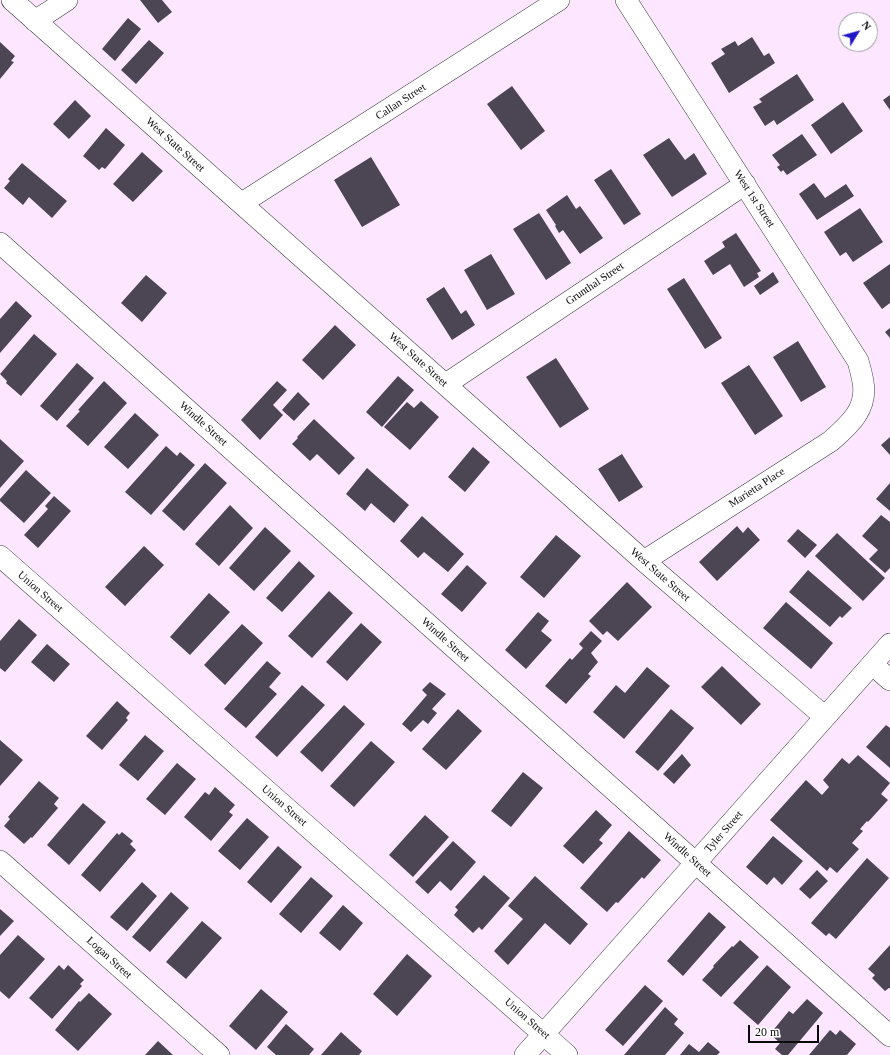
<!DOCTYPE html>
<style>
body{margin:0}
#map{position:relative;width:890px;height:1055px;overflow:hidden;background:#fde6ff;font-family:Georgia,serif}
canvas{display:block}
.north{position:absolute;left:838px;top:12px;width:40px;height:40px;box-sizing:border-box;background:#fff;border:1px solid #9d9d9d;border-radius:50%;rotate:53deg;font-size:11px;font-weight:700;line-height:16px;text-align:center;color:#090909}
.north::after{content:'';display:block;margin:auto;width:14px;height:18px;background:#2116c5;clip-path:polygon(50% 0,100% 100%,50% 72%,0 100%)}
.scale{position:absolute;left:748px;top:1025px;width:71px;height:18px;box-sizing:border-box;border:2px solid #090909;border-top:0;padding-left:5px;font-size:12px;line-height:14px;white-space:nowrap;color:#090909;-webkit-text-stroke:3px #fff;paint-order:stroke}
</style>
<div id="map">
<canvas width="890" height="1055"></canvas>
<div class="north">N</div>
<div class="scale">20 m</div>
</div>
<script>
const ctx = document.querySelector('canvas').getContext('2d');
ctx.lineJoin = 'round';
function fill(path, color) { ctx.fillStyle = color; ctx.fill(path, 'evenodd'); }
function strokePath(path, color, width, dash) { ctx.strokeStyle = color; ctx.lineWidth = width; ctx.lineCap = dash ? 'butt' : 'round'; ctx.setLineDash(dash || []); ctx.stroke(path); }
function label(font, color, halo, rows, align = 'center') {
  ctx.font = font + ' Georgia,serif'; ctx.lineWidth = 4; ctx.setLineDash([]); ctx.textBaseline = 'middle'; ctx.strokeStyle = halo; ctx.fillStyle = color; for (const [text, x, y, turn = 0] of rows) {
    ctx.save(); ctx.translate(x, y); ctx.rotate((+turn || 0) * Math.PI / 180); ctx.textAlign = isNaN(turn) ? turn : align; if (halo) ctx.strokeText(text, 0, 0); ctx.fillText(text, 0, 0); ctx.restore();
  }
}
fill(new Path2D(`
 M140 0H162L172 12 158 23Z
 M128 18 141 29 115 61 102 49Z
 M752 37 764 56 769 53 775 63 729 93 711 63 725 54 721 49 735 41 738 46Z
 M149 40 164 53 136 84 121 70Z
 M0 42 15 56 11 61 14 62 0 79Z
 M797 74 814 100 777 125 774 120 765 126 753 107 762 102 759 99Z
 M512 86 545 131 521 150 487 104Z
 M890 95V110L883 100Z
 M75 100 91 116 69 139 53 124Z
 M843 102 863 131 831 154 811 125Z
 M106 128 125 145 105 169 102 167 99 170 83 156Z
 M802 134 817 155 787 175 783 170 781 172 777 167 780 165 772 155Z
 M669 138 685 160 694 153 707 174 672 197 643 155Z
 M142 152 163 171 133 202 113 184Z
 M371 157 400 205 362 227 334 180Z
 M22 163 67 201 52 218 29 197 23 205 4 188 10 181 8 179Z
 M611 169 641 214 624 225 594 180Z
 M814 183 825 198 846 184 854 196 817 220 799 194Z
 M567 195 576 209 580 206 603 238 580 254 563 230 559 233 555 226 556 225 546 210Z
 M860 208 883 242 853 262 846 252 840 256 824 232Z
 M539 213 571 263 546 280 513 229Z
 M736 233 761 271 757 273 759 277 744 287 730 264 713 275 704 261 725 247 722 242Z
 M491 254 515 294 487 310 464 270Z
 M890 264V303L882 309 863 283Z
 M773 272 779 282 760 295 754 286Z
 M146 275 167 293 142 322 121 303Z
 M684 278 722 338 705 349 667 289Z
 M444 287 461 314 466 310 475 325 452 340 426 299Z
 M16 301 32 316 0 353V319Z
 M335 325 356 345 323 380 302 360Z
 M890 328V338L885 332Z
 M34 334 57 354 21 396 6 383 7 381 0 374Z
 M798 341 826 387 801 402 773 357Z
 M556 358 589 409 560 428 526 377Z
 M77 363 94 378 57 421 40 406Z
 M749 365 783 416 755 435 721 383Z
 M398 376 414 390 382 427 366 412Z
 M104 381 127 403 88 446 66 426 80 411 78 410Z
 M277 381 287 390 273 405 283 415 260 440 241 420Z
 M298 392 310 404 294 421 282 410Z
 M421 401 439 417 410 450 384 427 407 402 414 408Z
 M135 413 159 435 128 469 104 447Z
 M314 419 355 458 339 475 317 454 310 461 292 444 298 438 297 437Z
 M890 437V455L881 445Z
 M0 439 24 461 0 488Z
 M166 446 177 456 180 452 195 465 151 515 125 492Z
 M473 447 490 462 465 492 448 477Z
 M622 454 643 487 619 502 598 469Z
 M205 463 227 483 184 531 162 511Z
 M367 468 409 505 394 523 371 503 365 511 346 494Z
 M26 470 51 493 24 523 0 501V499Z
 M890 483V511L876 499Z
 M54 496 71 511 38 548 24 535 48 509 45 506Z
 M230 505 253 528 219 566 195 544Z
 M881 515 890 522V568L885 573 869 559 878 550 862 536Z
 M422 516 464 554 448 572 424 552 418 558 400 541Z
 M737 526 743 533 748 527 760 540 717 581 699 562Z
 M265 527 291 551 254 591 229 568Z
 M798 529 817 545 805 558 787 541Z
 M837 533 885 578 863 601 815 556Z
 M556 535 581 556 544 598 520 577Z
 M144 546 164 565 125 606 105 587Z
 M299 561 315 576 282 612 266 598Z
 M467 565 487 583 462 612 441 594Z
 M808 570 852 608 842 618 840 616 830 627 789 592Z
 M627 582 652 607 618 641 607 631 603 635 589 621Z
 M329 591 353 613 312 658 288 636Z
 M209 593 230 612 190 655 170 637Z
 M786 602 833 643 811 669 763 628Z
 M538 612 549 621 541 631 552 640 526 669 505 650Z
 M19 619 37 635 5 672 0 668V641Z
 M361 623 382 642 347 681 326 662Z
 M242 624 263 643 225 685 204 665Z
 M591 631 602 641 591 653 598 662 588 674 591 676 566 704 545 686 570 658 572 660 583 648 579 644Z
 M47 644 70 664 54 682 31 662Z
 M267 661 281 673 269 687 277 694 246 728 224 709Z
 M722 666 761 704 741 725 701 687Z
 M647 667 670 686 624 739 593 712 616 685 625 693Z
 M430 682 446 694 432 709 437 713 428 724 423 720 411 732 402 724 427 695 422 690Z
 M302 685 325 705 277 757 255 737Z
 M117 701 130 713 126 718 128 720 102 750 86 736Z
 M344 705 365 724 322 772 300 752Z
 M458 709 482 731 446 770 422 749Z
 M671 709 694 728 658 771 635 752Z
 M886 725 890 728V768L866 747Z
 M145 735 164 751 138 781 119 765Z
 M0 740 23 760 0 786Z
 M371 741 395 762 354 807 330 786Z
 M682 754 691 765 674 784 663 774Z
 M858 755 890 783 881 794 888 800 868 822 867 821 860 829 863 831 852 843 859 849 837 873 830 867 827 871 770 820 806 780 822 795 829 787 823 780 842 758 849 764Z
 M177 763 196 779 165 815 146 799Z
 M523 772 543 788 511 827 491 811Z
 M39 781 59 798 54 804 58 808 32 838 31 837 24 844 4 826 10 819 8 817Z
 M215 787 235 805 229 812 233 815 211 841 184 817 205 792 209 795Z
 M83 803 106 822 69 865 47 845Z
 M596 810 612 825 599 840 603 843 583 864 563 846Z
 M425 815 449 837 413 877 389 855Z
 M247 818 269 837 240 870 218 851Z
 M629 831 661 860 644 879 642 877 618 903 616 902 607 912 580 888Z
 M122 832 133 841 130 844 136 850 100 892 81 875 117 833 119 835Z
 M773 836 803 861 782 885 774 877 767 885 746 867Z
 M453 841 476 862 451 891 440 881 428 894 415 882Z
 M278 846 302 867 271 903 247 882Z
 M867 858 889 878 836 939 829 933 826 936 811 923Z
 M817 870 828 881 810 899 799 889Z
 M484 875 510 898 482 930 479 927 473 933 454 915 458 910 455 907Z
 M535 876 588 924 570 945 545 923 508 965 494 951 523 919 508 906Z
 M311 877 333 896 301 933 279 914Z
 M142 882 157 896 127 931 110 917Z
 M171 892 189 908 150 952 132 937Z
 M343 905 363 923 340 951 319 933Z
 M0 909 14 921 0 936Z
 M709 912 726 927 683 976 667 961Z
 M202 921 222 938 186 979 166 962Z
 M18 935 45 959 9 999 0 991V955Z
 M740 940 759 957 721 997 702 980 714 967 713 966 732 946 733 947Z
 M890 945V988H889L885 991 872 978 875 975 868 969Z
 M407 954 432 976 397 1016 373 994Z
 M59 965 64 970 68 965 84 980 80 984 82 986 52 1019 29 998Z
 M767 965 791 987 758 1025 733 1003Z
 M645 985 663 1001 623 1046 605 1030Z
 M261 989 288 1012 256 1050 229 1026Z
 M89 993 112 1014 78 1051 55 1030 79 1001 80 1002Z
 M807 999 823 1013 788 1055H782L775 1049 780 1043 770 1034 789 1011 793 1014Z
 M665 1007 678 1019 674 1024 684 1033 665 1055H624Z
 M286 1024 314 1049 309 1055H276L267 1047Z
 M830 1030 836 1035 840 1030 856 1044 847 1055H809Z
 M341 1032 362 1051 359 1055H321Z
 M158 1041 173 1055H145Z
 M708 1042 720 1052 717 1055H680L689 1044 699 1052Z`), '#4c4553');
const minor = new Path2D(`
 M12 0 644 561 825 717
 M626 0 858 361C860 368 862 375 863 382 868 409 849 425 831 441L644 561
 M35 21 67 0
 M242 203 559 0
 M0 243 890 1036
 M446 384 745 184
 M0 556 567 1055
 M872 664 890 680
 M0 861 219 1055
 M525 1055 890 644`);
strokePath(minor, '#3c3c3c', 22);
strokePath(minor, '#fff', 21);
label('11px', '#090909', '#fff', [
 ["Callan Street",401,102,-33],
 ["West State Street",175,145,42],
 ["West 1st Street",754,199,57],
 ["Grunthal Street",595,284,-34],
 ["West State Street",418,360,42],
 ["Windle Street",203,424,42],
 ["Marietta Place",757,488,-33],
 ["West State Street",660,575,41],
 ["Union Street",40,592,41],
 ["Windle Street",445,640,42],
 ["Union Street",284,806,41],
 ["Tyler Street",724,832,-49],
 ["Windle Street",687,855,42],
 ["Logan Street",109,958,42],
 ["Union Street",527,1019,41]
]);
</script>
